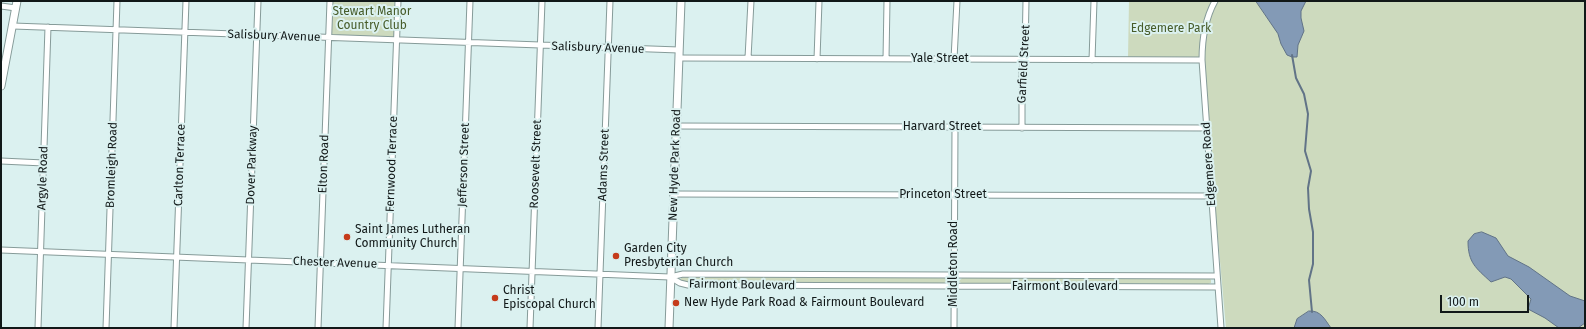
<!DOCTYPE html>
<style>
body{margin:0}
#map{position:relative;width:1586px;height:329px;overflow:hidden;background:#dbf1f0;font-family:"Fira Sans",sans-serif}
canvas{display:block}
.frame{position:absolute;inset:0;border:2px solid #111818;pointer-events:none}
.scale{position:absolute;left:1440px;top:295px;width:89px;height:18px;box-sizing:border-box;border:2px solid #111818;border-top:0;padding-left:5px;font-size:12px;line-height:14px;white-space:nowrap;color:#111818;-webkit-text-stroke:3px #dbf1f0;paint-order:stroke}
</style>
<div id="map">
<canvas width="1586" height="329"></canvas>
<div class="frame"></div>
<div class="scale">100 m</div>
</div>
<script>
const ctx = document.querySelector('canvas').getContext('2d');
ctx.lineJoin = 'round';
function fill(path, color) { ctx.fillStyle = color; ctx.fill(path, 'evenodd'); }
function strokePath(path, color, width, dash) { ctx.strokeStyle = color; ctx.lineWidth = width; ctx.lineCap = dash ? 'butt' : 'round'; ctx.setLineDash(dash || []); ctx.stroke(path); }
function label(font, color, halo, rows, align = 'center') {
  ctx.font = font + ' "Fira Sans",sans-serif'; ctx.lineWidth = 4; ctx.setLineDash([]); ctx.textBaseline = 'middle'; ctx.strokeStyle = halo; ctx.fillStyle = color; for (const [text, x, y, turn = 0] of rows) {
    ctx.save(); ctx.translate(x, y); ctx.rotate((+turn || 0) * Math.PI / 180); ctx.textAlign = isNaN(turn) ? turn : align; if (halo) ctx.strokeText(text, 0, 0); ctx.fillText(text, 0, 0); ctx.restore();
  }
}
fill(new Path2D(`
 M332 1H395L394 38 330 36Z
 M1129 1H1585V328H1226L1202 60 1128 57Z
 M683 276 945 277 947 280 944 283 682 282 680 280Z
 M962 278H1209L1211 280V283L1208 284 961 283 959 281Z`), '#cddabe');
const water = new Path2D(`
 M1256 1H1306L1301 11V18L1304 31 1298 45 1297 57H1292L1287 55 1281 44 1278 34Z
 M1482 232 1496 238 1508 256 1529 267 1570 296 1585 301V323L1578 328H1559L1545 318 1528 309 1531 299 1511 279 1505 277 1491 282C1476 268 1468 263 1468 241L1474 234Z
 M1309 311C1321 310 1325 320 1331 328H1294L1297 319Z`);
fill(water, '#839ab6');
strokePath(water, '#617387', 1);
strokePath(new Path2D(`
 M1292 55 1296 78 1304 94 1308 114 1305 151 1311 171 1308 188 1309 209 1313 232V264L1309 280 1312 312`), '#617387', 2);
const minor = new Path2D(`
 M1215 1C1205 19 1202 39 1202 60L1221 328
 M1 6 16 8
 M13 26 679 50
 M679 58 1202 60
 M748 58 751 1
 M817 59 819 1
 M886 59 887 1
 M954 59 957 1
 M1092 60 1094 1
 M676 126 1207 128
 M1022 128V69L1025 51 1026 1
 M1 161 44 163
 M674 194 1212 196
 M1 250 670 277 683 274 1217 276
 M670 277 680 283 688 285 1218 287
 M38 328 48 27
 M106 328 117 1
 M174 328 186 1
 M246 328 258 1
 M318 328 330 1
 M386 328 398 1
 M458 328 470 1
 M530 328 542 1
 M598 328 610 1
 M954 328 955 127`);
const secondary = new Path2D(`
 M1 86 17 1
 M669 328 681 1`);
strokePath(minor, '#869b99', 7);
strokePath(secondary, '#869b99', 9);
strokePath(minor, '#fff', 5);
strokePath(secondary, '#fff', 7);
for (const [x, y, r, color] of [
 [347,237,4,"#c53b1b"],
 [616,256,4,"#c53b1b"],
 [495,298,4,"#c53b1b"],
 [676,303,4,"#c53b1b"]
]) { const dot = new Path2D(); dot.arc(x, y, r, 0, 2 * Math.PI); ctx.fillStyle = color; ctx.fill(dot); strokePath(dot, '#dbf1f0', 1.5); }
label('12px', '#475c2a', '#dbf1f0', [
 ["Stewart Manor",372,12],
 ["Country Club",372,26],
 ["Edgemere Park",1171,29]
]);
label('12px', '#111818', '#dbf1f0', [
 ["Salisbury Avenue",274,36,2],
 ["Salisbury Avenue",598,48,2],
 ["Yale Street",940,59],
 ["Garfield Street",1024,64,-87],
 ["Harvard Street",942,127],
 ["Elton Road",324,164,-88],
 ["Fernwood Terrace",392,164,-88],
 ["Roosevelt Street",536,164,-88],
 ["Edgemere Road",1209,164,-94],
 ["Bromleigh Road",112,165,-88],
 ["Carlton Terrace",180,165,-88],
 ["Dover Parkway",252,165,-88],
 ["Jefferson Street",464,165,-88],
 ["Adams Street",604,165,-88],
 ["New Hyde Park Road",675,165,-88],
 ["Argyle Road",43,178,-88],
 ["Princeton Street",943,195],
 ["Chester Avenue",335,263,2],
 ["Middleton Road",954,264,-90],
 ["Fairmont Boulevard",742,285,1],
 ["Fairmont Boulevard",1065,287]
]);
label('12px', '#111818', '#dbf1f0', [
 ["Saint James Lutheran",355,230],
 ["Community Church",355,244],
 ["Garden City",624,249],
 ["Presbyterian Church",624,263],
 ["Christ",503,291],
 ["Episcopal Church",503,305],
 ["New Hyde Park Road & Fairmount Boulevard",684,303]
], 'left');
</script>
